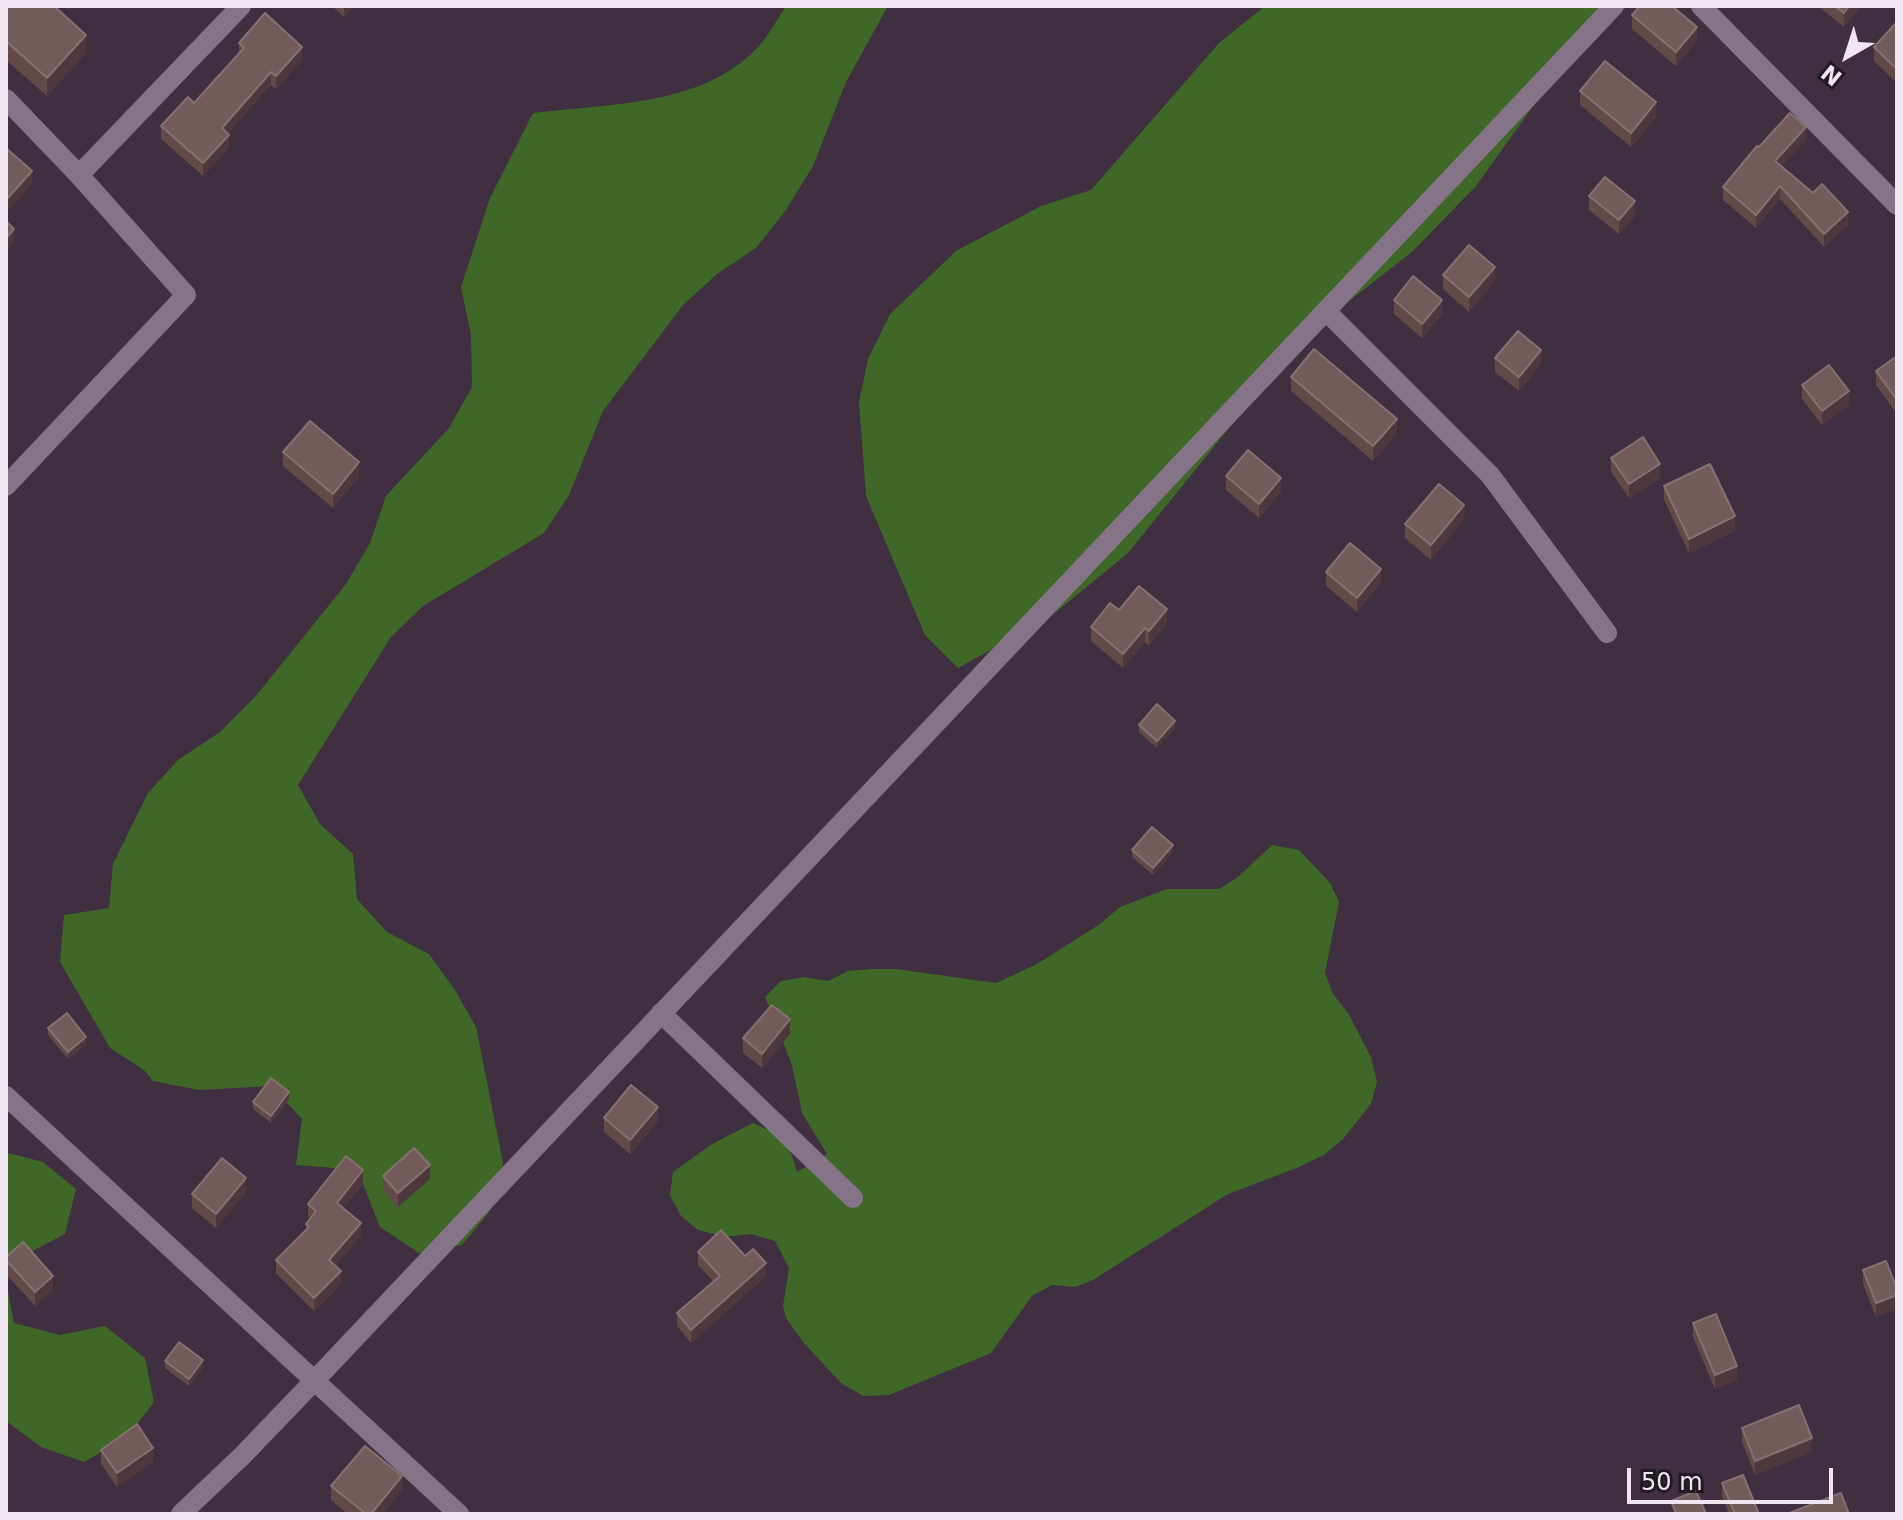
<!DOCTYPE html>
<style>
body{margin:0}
#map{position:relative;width:1903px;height:1520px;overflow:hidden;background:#3f2f41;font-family:"DejaVu Sans",sans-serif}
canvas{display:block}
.frame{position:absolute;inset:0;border:8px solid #f0e6f1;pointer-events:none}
.north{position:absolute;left:1807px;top:16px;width:80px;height:80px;-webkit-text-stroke:6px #211a22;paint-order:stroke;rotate:219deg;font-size:22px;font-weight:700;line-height:32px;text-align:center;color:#f0e6f1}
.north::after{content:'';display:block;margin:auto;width:28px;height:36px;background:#f0e6f1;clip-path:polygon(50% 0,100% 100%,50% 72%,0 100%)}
.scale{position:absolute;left:1627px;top:1468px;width:206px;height:36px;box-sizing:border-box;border:4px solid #f0e6f1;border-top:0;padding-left:10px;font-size:24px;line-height:28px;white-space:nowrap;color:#f0e6f1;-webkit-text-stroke:6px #211a22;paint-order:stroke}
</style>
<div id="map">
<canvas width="1903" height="1520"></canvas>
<div class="frame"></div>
<div class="north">N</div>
<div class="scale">50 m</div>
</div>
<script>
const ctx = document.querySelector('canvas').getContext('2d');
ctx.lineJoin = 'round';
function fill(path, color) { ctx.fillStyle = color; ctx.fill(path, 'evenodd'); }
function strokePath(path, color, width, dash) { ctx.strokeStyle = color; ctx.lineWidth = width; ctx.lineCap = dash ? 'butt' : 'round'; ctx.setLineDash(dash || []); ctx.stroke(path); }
fill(new Path2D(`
 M786 6H888L846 82 813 166 786 210 756 248 717 274 683 305 603 411 569 495 544 533 423 606 391 637 298 785 320 824 353 854 357 899 387 932 429 954 455 990 476 1027 503 1163 490 1211 462 1245 419 1253 380 1227 363 1184 346 1169 296 1165 302 1119 271 1086 199 1090 153 1081 144 1070 110 1048 60 962 64 915 109 908 113 864 148 793 178 760 220 732 255 697 346 584 370 543 386 496 449 428 472 387 471 335 461 287 490 198 533 113C606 104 700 106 754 51 767 39 776 21 786 6Z
 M1265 6H1605L1476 186 1413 251 1302 338 1128 553 1050 617 958 668 925 635 866 496 859 402 868 359 890 314 956 251 1041 206 1091 190 1219 43Z
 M1272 845 1299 850 1330 883 1339 902 1325 973 1333 994 1348 1013 1371 1057 1377 1082 1371 1104 1343 1139 1324 1155 1299 1167 1228 1194 1093 1280 1075 1287 1052 1285 1032 1296 991 1353 889 1395 863 1396 841 1383 803 1342 786 1318 783 1306 789 1268 775 1241 751 1234 725 1237 698 1230 681 1216 670 1195 673 1172 712 1144 753 1123C781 1135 790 1143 797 1172L827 1154 802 1113 792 1065 765 997 781 981 804 977 828 981 848 971 871 969H896L996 983 1037 964 1100 924 1120 907 1167 889H1219L1238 877Z
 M8 1153 43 1162 76 1189 65 1234 23 1256 6 1271Z
 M6 1280 14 1323 60 1335 105 1326 145 1358 154 1402 127 1437 84 1462 41 1447 6 1421Z`), '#3f6728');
strokePath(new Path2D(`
 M1701 6 1897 205
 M6 99 79 175 186 295 6 486
 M79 175 241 6
 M1326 311 1490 475 1607 633
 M661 1013 853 1198
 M6 1096 459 1514
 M181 1514 243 1455 315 1380 1614 6`), '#857488', 20);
fill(new Path2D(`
 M6 6 86 53 47 96 6 60Z
 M332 6H354L344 17Z
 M1818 6H1861L1844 27Z
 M1632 15 1697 41 1676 66 1632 29Z
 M1897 22V83L1874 61V47Z
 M239 43 302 60 276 89 271 85 228 133 229 148 203 176 161 139V126L194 103 239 54Z
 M1580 91 1656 117 1631 147 1580 105Z
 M1806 140 1781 166 1848 225 1824 247 1780 199 1756 228 1723 200V187L1759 147Z
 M1589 196 1635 216 1619 234 1589 210Z
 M1443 275 1495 281 1469 312 1443 289Z
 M1394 300 1442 314 1422 338 1394 314Z
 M1897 356V414L1876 385V371Z
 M1495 358 1541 364 1519 391 1495 372Z
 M1291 377 1397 433 1373 461 1291 391Z
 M1802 385 1849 405 1822 425 1802 399Z
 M283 452 359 477 333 508 283 466Z
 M1611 458 1660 478 1629 498 1611 472Z
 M1226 476 1281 492 1259 518 1226 490Z
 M1664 486 1735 531 1689 553 1664 500Z
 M1464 519 1431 560 1405 538V524Z
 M1326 572 1381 583 1357 612 1326 586Z
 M1119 610 1167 623 1149 645 1145 642 1123 668 1091 641V627Z
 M1139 725 1175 728 1157 748 1139 732Z
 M1132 850 1173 852 1153 875 1132 857Z
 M48 1028 86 1045 68 1059 48 1035Z
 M790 1034 762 1068 743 1053V1038Z
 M289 1099 271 1123 253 1109V1102Z
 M604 1118 658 1121 630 1154 604 1132Z
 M383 1176 430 1179 398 1207 383 1190Z
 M363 1184 343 1208 361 1236 335 1266 341 1284 314 1311 276 1273V1260L306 1230V1224L310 1219 308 1217V1204Z
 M246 1192 216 1228 192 1208V1194Z
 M698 1252 745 1256 766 1276 691 1343 677 1326V1313L714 1282 698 1265Z
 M6 1257 53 1290 35 1306 6 1274Z
 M1863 1270 1897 1289V1309L1876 1317 1863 1284Z
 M1693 1323 1737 1380 1715 1389 1693 1337Z
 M165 1361 203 1367 189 1386 165 1368Z
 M1742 1428 1812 1452 1755 1475 1742 1442Z
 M101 1450 153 1462 117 1487 101 1464Z
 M1722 1483 1759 1514H1729L1722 1497Z
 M331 1486 402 1490 382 1514H348L331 1500Z`), '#634a48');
fill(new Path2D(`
 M344 6H354L344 17Z
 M1849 6H1861L1844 27V13Z
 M1697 27V41L1676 66V52Z
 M86 35V53L47 96V78Z
 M302 47V60L276 89V76Z
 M271 72V85L222 141V128Z
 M1656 102V117L1631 147V133Z
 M1806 127V140L1775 174V161Z
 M229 135V148L203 176V163Z
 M32 171V184L6 213V200Z
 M1780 186V199L1756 228V215Z
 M1635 201V216L1619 234V220Z
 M1848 212V225L1824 247V234Z
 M14 229V242L6 251V238Z
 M1495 267V281L1469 312V297Z
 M1442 300V314L1422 338V324Z
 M1541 350V364L1519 391V377Z
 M1849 391V405L1822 425V411Z
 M1397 419V433L1373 461V446Z
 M359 462V477L333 508V494Z
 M1660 464V478L1629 498V484Z
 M1281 478V492L1259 518V504Z
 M1464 505V519L1431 560V545Z
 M1735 516V531L1689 553V539Z
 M1381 569V583L1357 612V598Z
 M1167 609V623L1149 645V631Z
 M1145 628V642L1123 668V654Z
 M1175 721V728L1157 748V741Z
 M1173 845V852L1153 875V868Z
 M790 1019V1034L762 1068V1054Z
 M86 1037V1045L68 1059V1052Z
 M289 1092V1099L271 1123V1116Z
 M658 1107V1121L630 1154V1140Z
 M430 1165V1179L398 1207V1193Z
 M363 1170V1184L337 1216V1203Z
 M246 1178V1192L216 1228V1214Z
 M361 1223V1236L329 1273V1260Z
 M766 1263V1276L691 1343V1330Z
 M341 1271V1284L314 1311V1298Z
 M53 1276V1290L35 1306V1292Z
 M1897 1295V1309L1876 1317V1303Z
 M203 1360V1367L189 1386V1379Z
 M1737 1366V1380L1715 1389V1375Z
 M1812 1438V1452L1755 1475V1461Z
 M153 1448V1462L117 1487V1473Z
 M402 1476V1490L382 1514H371Z`), '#4e383d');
const building = new Path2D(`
 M6 6H54L86 35 47 78 6 41Z
 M1640 6H1672L1697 27 1676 52 1632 15Z
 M1835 6H1849L1844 13Z
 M265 13 302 47 276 76 271 72 222 128 229 135 203 163 161 126 188 97 194 103 244 48 239 43Z
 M1897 22V69L1874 47Z
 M1605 61 1656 102 1631 133 1580 91Z
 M1790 113 1806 127 1775 161 1813 193 1822 184 1848 212 1824 234 1780 186 1756 215 1723 187 1757 146 1759 147Z
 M6 148 32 171 6 200Z
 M1605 177 1635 201 1619 220 1589 196Z
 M6 221 14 229 6 238Z
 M1469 245 1495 267 1469 297 1443 275Z
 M1413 276 1442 300 1422 324 1394 300Z
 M1518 331 1541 350 1519 377 1495 358Z
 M1314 349 1397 419 1373 446 1291 377Z
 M1897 356V400L1876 371Z
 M1829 365 1849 391 1822 411 1802 385Z
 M310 421 359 462 333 494 283 452Z
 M1643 437 1660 464 1629 484 1611 458Z
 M1248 450 1281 478 1259 504 1226 476Z
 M1710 464 1735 516 1689 539 1664 486Z
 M1439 484 1464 505 1431 545 1405 524Z
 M1350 543 1381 569 1357 598 1326 572Z
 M1139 586 1167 609 1149 631 1145 628 1123 654 1091 627 1110 603 1119 610Z
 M1157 704 1175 721 1157 741 1139 725Z
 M1152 827 1173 845 1153 868 1132 850Z
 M772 1005 790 1019 762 1054 743 1038Z
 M67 1013 86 1037 68 1052 48 1028Z
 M271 1078 289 1092 271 1116 253 1102Z
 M631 1085 658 1107 630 1140 604 1118Z
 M414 1148 430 1165 398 1193 383 1176Z
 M346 1156 363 1170 337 1203 361 1223 329 1260 341 1271 314 1298 276 1260 309 1227 306 1224 316 1211 308 1204Z
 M222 1158 246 1178 216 1214 192 1194Z
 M721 1230 745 1256 753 1249 766 1263 691 1330 677 1313 720 1276 698 1252Z
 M23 1242 53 1276 35 1292 6 1260V1257Z
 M1886 1261 1897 1289V1295L1876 1303 1863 1270Z
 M1716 1314 1737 1366 1715 1375 1693 1323Z
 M179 1342 203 1360 189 1379 165 1361Z
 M1799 1405 1812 1438 1755 1461 1742 1428Z
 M137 1424 153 1448 117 1473 101 1450Z
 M365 1446 402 1476 371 1514H366L331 1486Z
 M1743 1475 1759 1514H1735L1722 1483Z
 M1696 1491 1706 1514H1676L1671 1501Z
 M1841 1493 1849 1514H1787Z`);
fill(building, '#725b5a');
strokePath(building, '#867072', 2);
</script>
